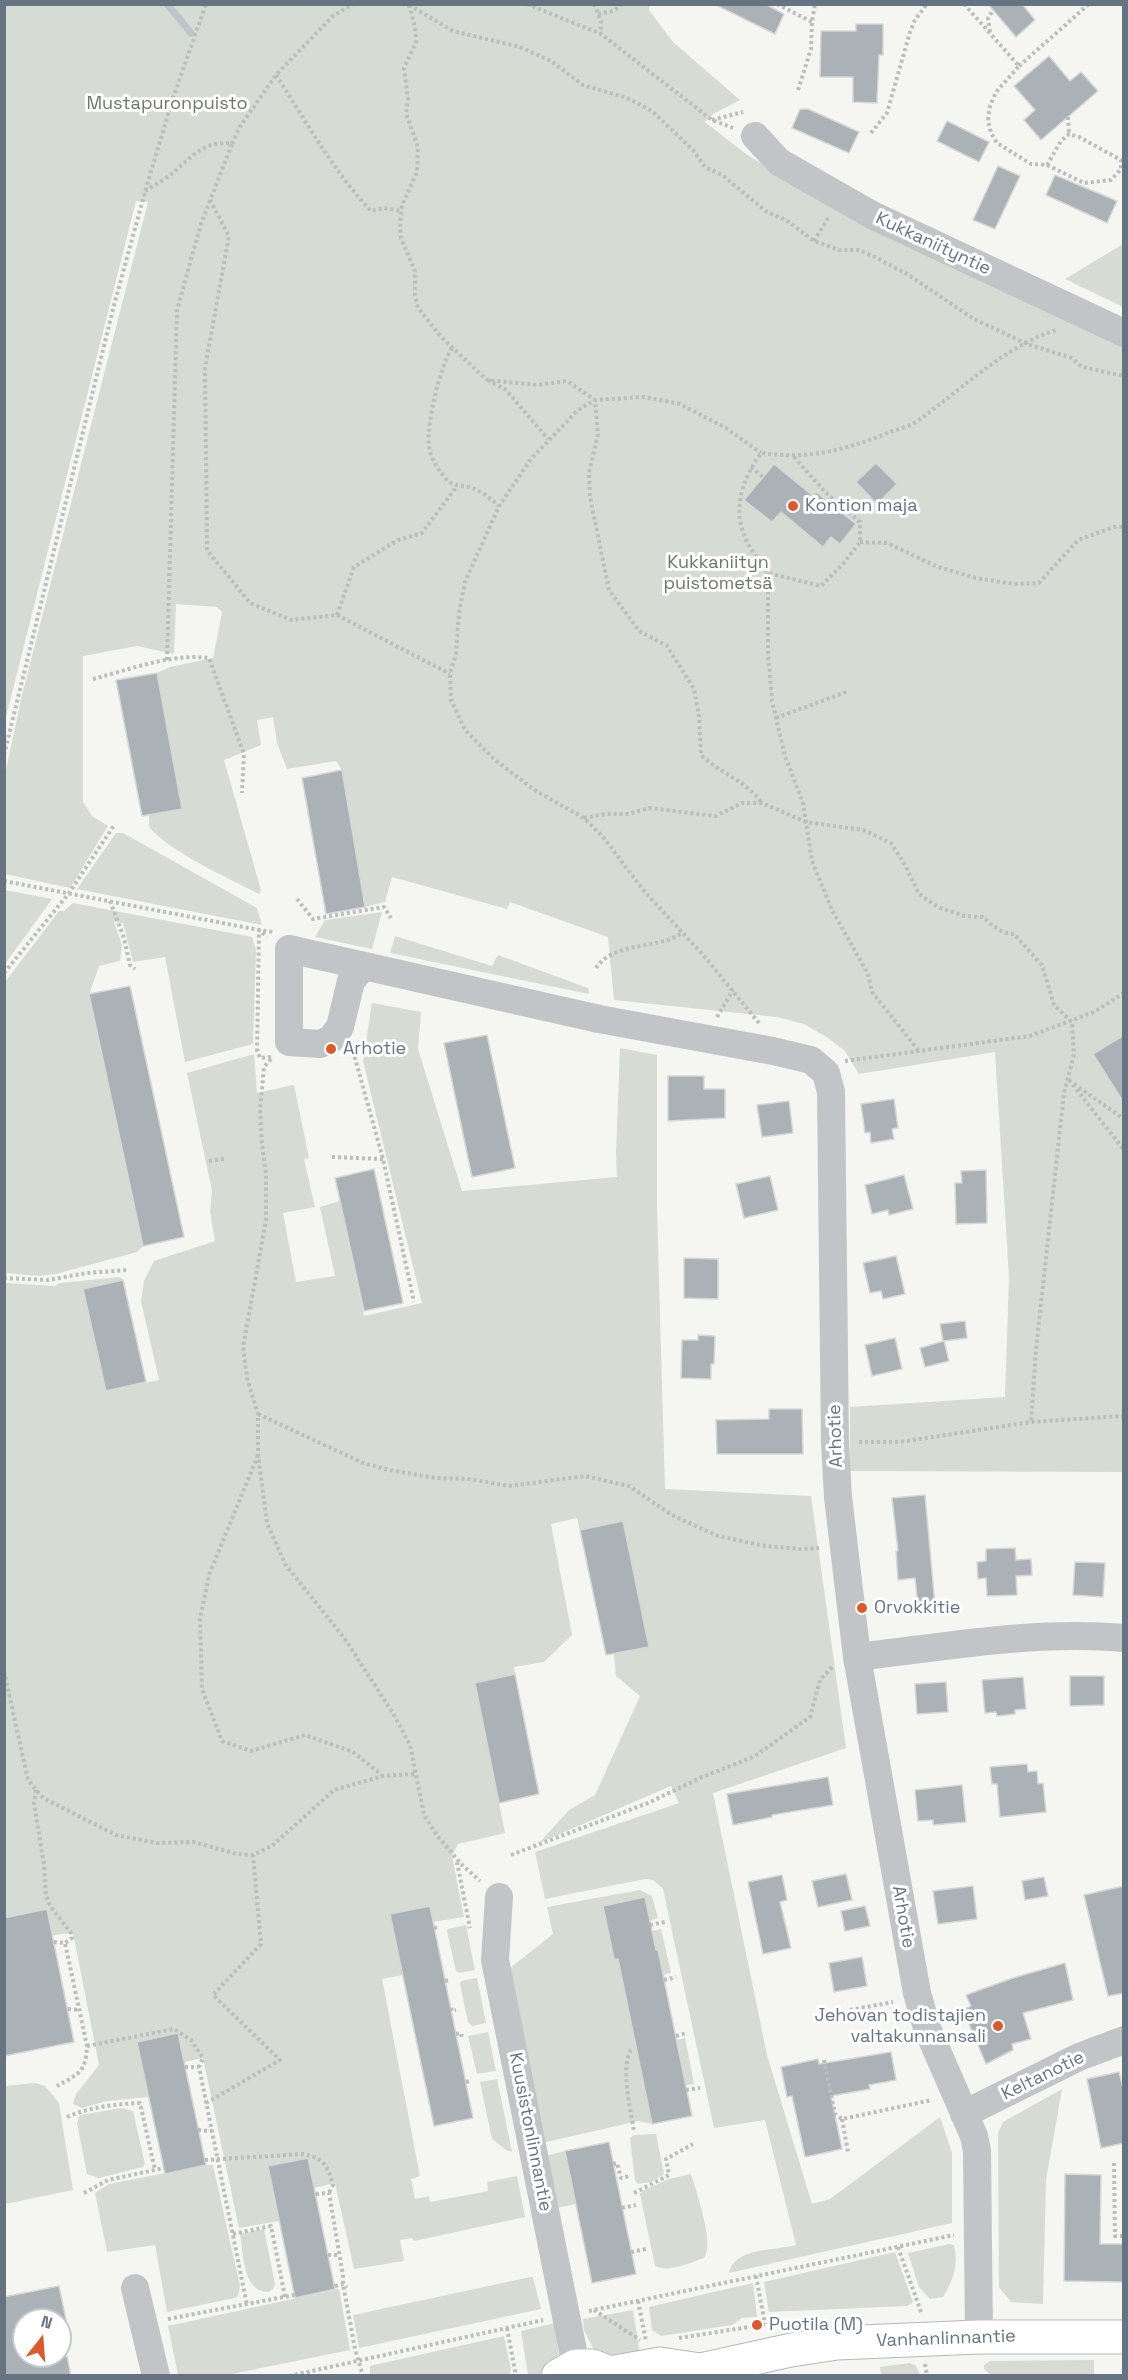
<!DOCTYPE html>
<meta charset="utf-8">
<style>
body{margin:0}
#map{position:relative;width:1128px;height:2380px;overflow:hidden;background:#f5f5f2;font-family:"Space Grotesk",sans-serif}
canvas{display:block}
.frame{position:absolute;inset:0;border:6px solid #667482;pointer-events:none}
.north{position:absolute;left:12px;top:2308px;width:60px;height:60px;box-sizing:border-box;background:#fff;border:2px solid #c2c7cd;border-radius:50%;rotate:17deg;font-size:16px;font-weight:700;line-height:24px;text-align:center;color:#667482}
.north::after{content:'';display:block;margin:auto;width:21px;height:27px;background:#db5a2d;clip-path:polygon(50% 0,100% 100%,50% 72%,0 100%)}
</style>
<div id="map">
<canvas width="1128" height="2380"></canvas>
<div class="frame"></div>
<div class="north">N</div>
</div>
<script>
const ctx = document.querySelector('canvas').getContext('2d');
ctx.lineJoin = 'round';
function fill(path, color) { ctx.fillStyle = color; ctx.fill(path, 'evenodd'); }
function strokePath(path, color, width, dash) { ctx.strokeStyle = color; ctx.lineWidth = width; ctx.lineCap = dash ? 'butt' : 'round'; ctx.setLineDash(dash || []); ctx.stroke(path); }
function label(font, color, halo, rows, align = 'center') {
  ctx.font = font + ' "Space Grotesk",sans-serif'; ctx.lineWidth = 6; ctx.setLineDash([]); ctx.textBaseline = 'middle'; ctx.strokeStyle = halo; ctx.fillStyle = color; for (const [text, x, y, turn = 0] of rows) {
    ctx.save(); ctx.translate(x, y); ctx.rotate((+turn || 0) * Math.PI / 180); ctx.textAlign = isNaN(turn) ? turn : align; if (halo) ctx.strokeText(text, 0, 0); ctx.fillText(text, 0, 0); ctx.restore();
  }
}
fill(new Path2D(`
 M4 5H650L649 10 673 42 740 100 713 114 705 122 746 154 840 212 1123 343V1472L850 1471V1407L1005 1397 1009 1277 995 1052 859 1074 845 1051 828 1038 804 1024 777 1017 614 1000 608 937 510 902 507 909 392 877 385 902 365 907 342 770 336 761 287 769 277 743 273 717 257 720 261 745 224 760 261 890 259 894C227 877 173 854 149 827V815L182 809 157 673 170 667 213 658 222 612 217 607 176 604 174 654 137 646 83 656V802L92 816 108 826 70 888 5 874V775L21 699 148 202 136 201 5 721Z
 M1123 244V307L1065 279Z
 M116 833H123L257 908 262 925 77 889Z
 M5 890 52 899 5 964 4 890Z
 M73 903 252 937 256 950 253 1044 185 1062 165 957 133 962 123 923 114 922 122 945 120 961 99 966 89 995 143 1246 137 1252 56 1274 39 1276 5 1273V982L59 911H64Z
 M382 912 372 949 315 937 325 920Z
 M395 936 492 966 498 955 588 988 589 994 390 953Z
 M372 1003 421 1012 418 1049 462 1191 617 1177 616 1154 620 1048 657 1055V1210L665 1489 811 1496 846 1748 713 1793 767 2055 812 2204 830 2199 940 2117 952 2153V2223L729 2273C734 2247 775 2251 796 2245L765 2120 714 2128 663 1889 653 1880 645 1879 545 1899 535 1852 679 1803 671 1786 539 1843 569 1810 595 1795 640 1696 616 1676 614 1654 649 1646 622 1521 580 1530 577 1518 551 1524 572 1635 544 1662 514 1667 515 1674 475 1683 505 1833 458 1844 452 1856 464 1917 433 1922 429 1906 391 1914 403 1975 382 1979 420 2176 411 2179 415 2199 429 2196 430 2202 488 2191 487 2182 517 2176 525 2217 414 2241 412 2238 400 2240 404 2261 354 2269 335 2183 314 2188 308 2158 268 2166 279 2221 239 2228 203 2058 184 2062 178 2033 138 2042 149 2097 107 2101 82 2108 73 2104 76 2094 99 2065 73 1933 53 1935 47 1910 5 1918V1283L55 1286 60 1283 120 1277 123 1280 83 1289 106 1391 159 1380 141 1301 144 1281 154 1261 215 1241 210 1212 212 1191 187 1073 254 1054 257 1093 294 1085 309 1158 304 1159 315 1207 283 1213 296 1282 335 1276 320 1207 340 1201 364 1316 422 1303 363 1061Z
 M640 1890 652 1896 658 1918 649 1921 644 1897 603 1906 614 1959H618L652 2124 638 2121 542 2143 505 1972 553 1934 547 1907Z
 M466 1925 475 1970 459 1973 456 1971 447 1931 448 1929Z
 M661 1929 671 1973 663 1975 651 1931Z
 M477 1978 486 2023 472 2026 468 2022 460 1984 461 1981Z
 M488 2032 496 2071 477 2074 468 2036Z
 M685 2038 694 2084 686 2085 677 2040Z
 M497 2079 512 2152 506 2150 492 2139 480 2082Z
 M35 2083 45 2086 59 2103 73 2190 5 2204V2086Z
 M1062 2089 1046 2180 1043 2304 1011 2302 999 2287 998 2133 1003 2122Z
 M122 2108 133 2111 145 2164 143 2167 99 2178 87 2174 77 2123 80 2115Z
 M656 2134 664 2174 651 2182 638 2184 635 2180 630 2138 634 2135Z
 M565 2151 576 2204 557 2208 545 2156Z
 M206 2165H213L240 2286 238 2296 235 2298 167 2312 155 2245 107 2252 95 2193 109 2184Z
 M691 2174C696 2191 715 2244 704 2258 690 2263 669 2273 655 2266L640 2194 642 2191 669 2179Z
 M264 2229 275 2284 273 2289 268 2292C242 2292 244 2253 240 2234Z
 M949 2244 954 2245C959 2264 953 2281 943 2297L930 2299 919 2287 908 2253Z
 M895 2252 913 2302 907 2306 769 2312 764 2282Z
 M531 2277H533L541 2309 359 2348 353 2315Z
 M753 2283 757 2317 742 2318 732 2325 661 2336 652 2330 649 2307Z
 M339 2289 350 2350 227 2375H178L168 2326Z
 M633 2310 641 2361 628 2363 595 2352 584 2330 583 2319Z
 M555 2323 559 2358 550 2375H528L521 2331Z
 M504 2336 511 2370 509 2375H370V2366Z
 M1094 2360V2374H990L984 2369V2365L990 2361Z
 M910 2363 916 2366 920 2375H881L880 2367Z`), '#d6dcd3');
strokePath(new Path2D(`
 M167 4 191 33`), '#bcc5ca', 7);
const building = new Path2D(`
 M714 4H765L784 14 775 34Z
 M988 4H1022L1035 20 1016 37Z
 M856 24H883V55H879L877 103 853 102V77H820L821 31H856Z
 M1049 56 1070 81 1081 72 1098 91 1041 140 1024 120 1035 110 1014 86Z
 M800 109H808L859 132 849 153 792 128Z
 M947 121 989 142 979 162 937 141Z
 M998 166 1020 176 995 229 973 220Z
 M1055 175 1117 201 1107 223 1046 195Z
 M876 463 897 484 877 504 856 482Z
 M774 464 813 496 816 492 856 524 840 544 831 537 823 547 781 512 772 522 744 500Z
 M157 673 182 809 142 816 116 680Z
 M342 770 365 907 326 914 302 778Z
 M130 986 184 1237 143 1246 89 994Z
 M487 1035 515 1168 472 1177 444 1043Z
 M1124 1035V1103L1093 1054Z
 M668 1076H704V1089H725V1118L668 1121Z
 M894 1099 898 1128 892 1129 894 1139 871 1143 870 1132 865 1133 861 1104Z
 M789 1101 793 1133 762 1137 757 1105Z
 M374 1169 403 1303 364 1311 335 1178Z
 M986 1170 987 1223 956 1224 955 1183H962L961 1171Z
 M904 1175 913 1209 889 1215 888 1210 872 1214 865 1185Z
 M770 1176 778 1210 744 1218 736 1184Z
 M896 1256 905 1294 883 1299 881 1291 870 1293 863 1263Z
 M684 1258 718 1259V1299L684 1298Z
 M123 1280 146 1382 106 1391 83 1289Z
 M965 1321 967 1338 943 1341 940 1324Z
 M698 1335 715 1336 714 1364H711V1379L681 1378 682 1340H698Z
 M895 1338 902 1369 872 1376 865 1345Z
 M944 1341 949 1361 925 1367 920 1348Z
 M769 1409H802L803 1454H717L716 1420 769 1419Z
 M925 1495 935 1605 918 1606 915 1578 898 1580 896 1551H898L892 1498Z
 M623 1521 649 1647 606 1655 580 1530Z
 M1015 1548 1016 1560 1031 1559 1032 1575 1016 1576 1017 1595 987 1596 986 1578 978 1579 977 1562 986 1561V1549Z
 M1075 1562 1105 1563 1103 1597 1073 1595Z
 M515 1674 539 1794 499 1803 475 1683Z
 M1070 1676H1104V1705L1070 1706Z
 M1023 1677 1026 1709 1015 1710V1714L997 1716 996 1712 985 1713 982 1680Z
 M946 1682 948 1712 917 1714 915 1684Z
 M1027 1764 1028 1772 1037 1771 1038 1784 1043 1783 1046 1812 1000 1817 997 1784H992L990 1767Z
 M828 1777 833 1805 772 1815V1817L733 1825 727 1794Z
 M962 1785 966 1822 933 1825V1820L918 1821 915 1790Z
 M846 1874 852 1900 818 1907 812 1881Z
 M782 1875 787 1900 780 1902 791 1948 763 1954 748 1882Z
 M1044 1877 1048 1896 1025 1900 1022 1881Z
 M973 1886 977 1919 938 1924 933 1891Z
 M1124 1886V1993L1108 1996 1084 1895Z
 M645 1897 656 1950H658L692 2116 652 2124 618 1959H614L603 1906Z
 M430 1906 473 2118 434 2126 390 1914Z
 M865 1906 870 1926 845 1931 841 1911Z
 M47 1909 74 2042 4 2056V1918Z
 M862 1957 867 1986 834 1992 829 1963Z
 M1065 1963 1073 2000 1023 2013 1031 2039 1012 2044 1013 2050 986 2064 963 2010 971 2006 966 1995 1013 1978Z
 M178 2033 206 2165 165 2174 137 2042Z
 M891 2052 896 2080 869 2085 870 2089 831 2096 842 2149 805 2157 792 2096 787 2097 781 2067 818 2059 819 2064Z
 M1119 2072 1124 2093V2143L1101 2148 1087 2079Z
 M609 2142 636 2274 592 2283 565 2151Z
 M308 2158 335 2289 295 2298 268 2166Z
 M1065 2174 1101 2175 1100 2244H1124V2282L1064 2281Z
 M59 2286 66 2320H24V2356H67L71 2376H4V2297Z`);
fill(building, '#aab1b7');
strokePath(building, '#d7d7d5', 1.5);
const major = new Path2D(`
 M558 2376 576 2366H592L610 2373 660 2364 700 2370 791 2350 837 2343 979 2337H1124`);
strokePath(major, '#b4b8bc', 35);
strokePath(new Path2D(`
 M527 4 601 34 712 120 733 128
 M594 4 601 21V34
 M777 4 812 22
 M964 4 1019 66 996 92 990 106 988 120 991 133 997 143 1031 164 1047 165 1084 183 1111 180 1121 169V160L1079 137 1069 134 1061 141 1047 165
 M409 5 415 27 416 42 404 68 408 99 406 113 418 147 417 172 402 205 400 226 401 238 415 271V295L418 308 442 338 487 380 538 385 567 381 595 400 598 435 589 472 590 497 609 590 639 631 667 646 694 689 699 716 701 755C720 773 746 781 762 803
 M409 5 453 31 520 47 551 61 583 85 627 98 652 111 693 150 705 167 722 175 767 212 786 220 814 241 839 250H859L875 257 907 274 974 319 1027 344 1072 358 1082 367 1124 376
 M598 14 613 11 622 4
 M990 32 988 18 993 10
 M1019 66 1089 4
 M276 75C306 121 333 171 371 211L384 208 401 211
 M798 90 811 49 812 22 815 4
 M1068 117 1069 134
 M712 120 743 112
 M871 133 887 113 910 32 915 20 927 4
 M145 191C153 186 162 181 170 175 189 160 204 139 232 144L239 128 276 75 333 16 353 4
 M210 200 229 236 205 368 207 550 250 603 291 620 337 615 450 674
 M814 241 828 218
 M452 348C440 367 426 424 429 447 431 459 438 469 446 479 454 487 463 485 472 488 482 491 491 499 499 506
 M488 380 506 390 548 439
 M794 457 825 492 860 522V542L843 564 821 586 768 573C760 561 750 550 745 537 732 508 743 478 761 453 808 460 846 450 890 432 899 429 911 426 919 420 963 388 1004 347 1056 330
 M751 467 763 477
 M860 542 887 543 938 567 976 578 1014 584 1039 583 1078 540 1114 527H1124
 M768 573V652L772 701 785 756 803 803 812 861 832 910 868 974 872 992 918 1050
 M337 615 354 567 398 540 422 533 457 486
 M167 660 177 310 201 224 232 144
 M93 679C129 670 171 653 209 658L244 754 242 793
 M776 718 846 692
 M4 755 114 305 145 192 172 101 206 4
 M584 818 606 814H629L649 808 716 816 742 803H762L806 822 863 830 891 843 905 865 919 894 938 907 964 916 983 917C992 925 1001 934 1014 934L1042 965 1054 1005 1072 1022 1074 1054 1064 1093 1036 1349 1031 1422
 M4 881 259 930 267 937
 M297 899 313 919 384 907 391 918
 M110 901 124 938 130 965 135 969
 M596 968C614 941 657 950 682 933
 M4 973 69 893 115 824
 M717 1017 733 990
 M759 1023 704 956 644 891 603 837 584 818 536 791 495 760 465 730 451 700 450 674 456 654 459 612 465 582 499 506 531 459 578 410 595 400 644 397 680 404 726 428 761 453
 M353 1051 383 1159 414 1302
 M271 1057 260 1058 257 1050 259 930 273 932
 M271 1059 264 1067 260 1110 262 1145 266 1173V1220L243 1347 247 1378 258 1414V1454L267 1523 285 1564 345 1639 394 1715 410 1745 424 1815 436 1834 461 1864 480 1881
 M845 1061 1030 1036 1094 1012 1124 993
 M1069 1080 1124 1150
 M1074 1084 1124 1119
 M332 1157 383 1159
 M209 1161 224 1159
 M4 1278 48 1280 87 1273 128 1270
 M258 1414 363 1463 389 1470 436 1478 469 1479 509 1486 585 1476 629 1486 672 1515 718 1536 765 1546 801 1549 819 1548
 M859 1442H900L1031 1422 1124 1416
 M258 1455 209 1575 200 1619 202 1689 222 1741 251 1751 305 1735 353 1752 382 1775
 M4 1671 28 1780 43 1798 116 1835 157 1843 193 1842 237 1854 253 1855 272 1846 334 1790 383 1776 415 1774
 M36 1790 34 1803 44 1865 46 1895 50 1906 71 1933 72 1938 65 1943
 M511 1855 648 1803 700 1778 755 1756 810 1717 820 1680 833 1666
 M457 1862 470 1928
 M650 1925 665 1922
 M434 1928 439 1927
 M54 1942 65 1943 87 2046C86 2073 78 2074 57 2086
 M664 1980 676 1977
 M445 1981 449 1980
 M451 2008 452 2011 456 2010
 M68 2009 79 2010
 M850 2010 893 2002
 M456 2034 461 2033 462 2039
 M676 2036 687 2033
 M87 2046 174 2029 191 2040 203 2058 199 2067
 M631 2050C620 2067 631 2111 634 2132
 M824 2060 835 2114 842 2119 932 2100
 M185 2067H199L247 2305
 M466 2082 470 2081
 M686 2090 700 2088
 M206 2103 280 2060 213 1995 261 1944 253 1855
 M67 2117C90 2107 115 2104 140 2103L155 2170
 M842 2119 848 2152
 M198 2130 212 2131
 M205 2160 303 2154C324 2158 327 2165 333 2185L329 2193
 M1114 2163 1115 2236H1124
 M613 2164 617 2163 621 2178 630 2176
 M84 2193 108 2180 164 2168
 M634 2193 669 2175 666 2159 693 2144
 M316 2194 329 2193 343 2276V2284L355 2349 363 2376
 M622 2208 636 2205
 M233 2234 271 2226 285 2297
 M898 2247 921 2312
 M631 2252 646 2249
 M328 2255H340
 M756 2276 765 2324
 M335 2286 343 2284 347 2287
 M638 2301 646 2341
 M594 2310 640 2340
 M589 2311 954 2235
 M168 2319 294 2295
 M507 2328 515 2371 514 2376
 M679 2338 781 2322
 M925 2364 927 2376
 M289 2376 543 2320`), '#bbbdbf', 4, [3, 3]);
strokePath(new Path2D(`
 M755 136 779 162 872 215 1124 333
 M364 966 351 981 340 1027 331 1039 320 1044 289 1042V949L599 1019 773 1051 811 1060 826 1073 831 1092 835 1443 838 1497 857 1657 917 1993 927 2028 974 2136 977 2151 979 2337
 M857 1657C945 1647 1035 1630 1124 1638
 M499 1897 495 1960 576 2366
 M964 2114 1079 2057 1124 2040
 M135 2288 156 2376`), '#c1c5c8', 28);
strokePath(major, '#fff', 33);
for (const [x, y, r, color] of [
 [793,506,6,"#db5a2d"],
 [331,1049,6,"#db5a2d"],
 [862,1608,6,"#db5a2d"],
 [998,2026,6,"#db5a2d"],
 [757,2325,6,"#db5a2d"]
]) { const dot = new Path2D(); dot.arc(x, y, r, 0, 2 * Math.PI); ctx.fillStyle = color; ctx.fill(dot); strokePath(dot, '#fff', 2); }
label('18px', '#687964', '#fff', [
 ["Mustapuronpuisto",167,104],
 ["Kukkaniityn",718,563],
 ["puistometsä",718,584]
]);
label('18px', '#667482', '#fff', [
 ["Kukkaniityntie",933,244,25],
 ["Arhotie",836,1436,-92],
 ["Arhotie",903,1917,80],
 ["Keltanotie",1043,2076,-26],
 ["Kuusistonlinnantie",530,2132,79],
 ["Vanhanlinnantie",946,2339,-2]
]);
label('18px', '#667482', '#fff', [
 ["Kontion maja",805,506],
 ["Arhotie",343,1049],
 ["Orvokkitie",874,1608],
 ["Jehovan todistajien",986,2016,"right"],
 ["valtakunnansali",986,2037,"right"],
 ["Puotila (M)",769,2325]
], 'left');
</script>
